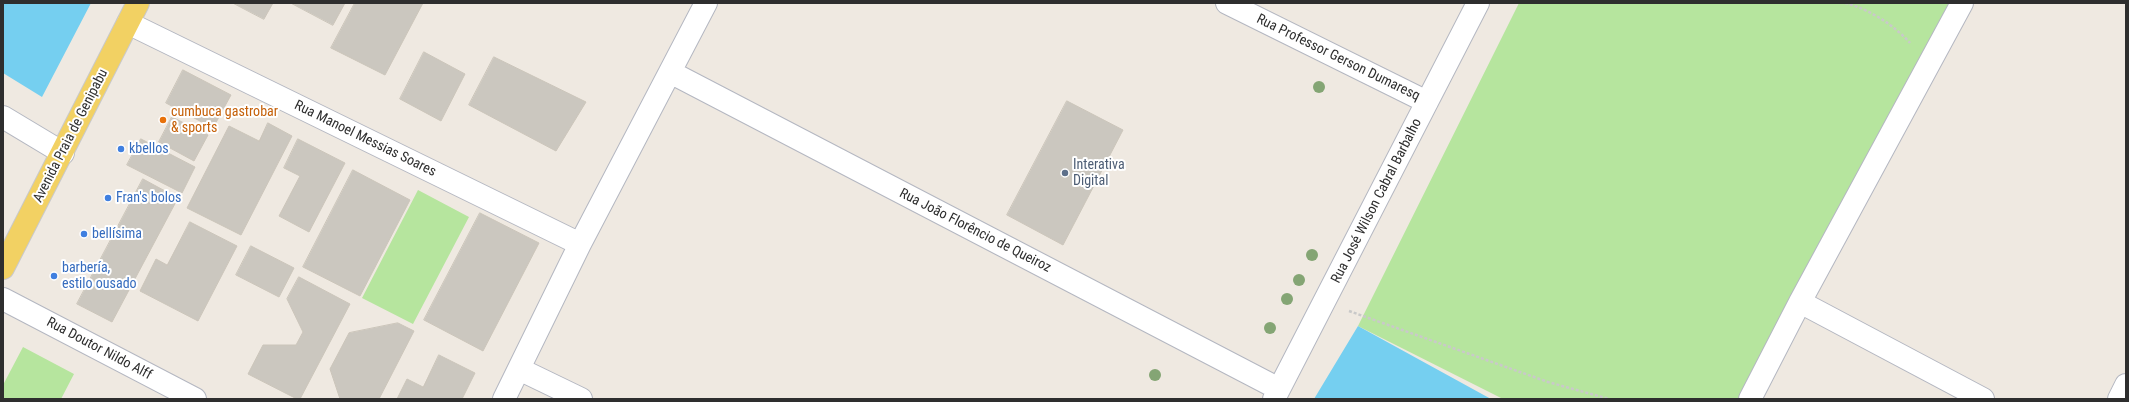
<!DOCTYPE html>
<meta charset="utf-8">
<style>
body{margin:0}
#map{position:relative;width:2129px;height:402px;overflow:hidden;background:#efe9e1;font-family:"Roboto Condensed",sans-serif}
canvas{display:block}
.frame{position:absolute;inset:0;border:4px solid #2e2e2e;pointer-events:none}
</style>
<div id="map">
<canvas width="2129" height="402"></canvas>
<div class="frame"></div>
</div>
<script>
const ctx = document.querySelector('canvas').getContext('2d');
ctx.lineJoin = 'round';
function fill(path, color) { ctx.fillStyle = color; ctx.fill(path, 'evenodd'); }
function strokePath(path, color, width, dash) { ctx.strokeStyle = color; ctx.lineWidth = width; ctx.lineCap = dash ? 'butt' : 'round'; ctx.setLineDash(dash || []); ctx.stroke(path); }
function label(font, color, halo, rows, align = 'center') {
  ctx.font = font + ' "Roboto Condensed",sans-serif'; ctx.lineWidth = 4; ctx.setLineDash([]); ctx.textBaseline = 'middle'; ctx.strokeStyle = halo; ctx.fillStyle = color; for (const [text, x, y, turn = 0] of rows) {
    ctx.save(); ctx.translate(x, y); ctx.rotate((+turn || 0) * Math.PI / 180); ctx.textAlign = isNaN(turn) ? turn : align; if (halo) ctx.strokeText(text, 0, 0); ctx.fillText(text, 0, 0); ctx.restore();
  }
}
fill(new Path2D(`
 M1519 3H1953L1749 399H1503L1358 326Z
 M418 190 469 217 413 324 362 298Z
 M23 347 74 374 61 399H3V385Z`), '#b6e59e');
fill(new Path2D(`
 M3 3H91L42 97 3 73Z
 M1358 326 1491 399H1314Z`), '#75cff0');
const building = new Path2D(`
 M233 3H273L264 19Z
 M291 3H345L333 25Z
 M355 3H423L385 75 331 48Z
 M424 52 465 74 441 121 400 99Z
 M494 57 586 102 556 151 469 105Z
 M183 70 231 95 213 128 166 103Z
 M1067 101 1123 130 1063 245 1007 215Z
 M172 117 208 135 194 161 159 142Z
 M268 123 292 136 241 235 187 208 229 126 259 141Z
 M141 139 195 167 182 193 127 165Z
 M298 139 345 163 309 232 279 216 300 176 284 168Z
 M353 170 410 200 360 296 303 267Z
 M143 179 178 198 112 322 77 304Z
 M480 213 539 243 483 351 424 320Z
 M190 222 237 246 198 321 140 291 156 259 167 265Z
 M251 246 294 268 279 297 236 275Z
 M299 277 350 304 300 399H297L248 374 263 345H296L303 332 287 299Z
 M398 323 414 331 379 399H340L330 369 349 333Z
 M439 355 475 373 462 399H397L407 379 423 387Z`);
fill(building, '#cbc7bf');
strokePath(building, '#cbc5ba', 1);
const minor = new Path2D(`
 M1227 3 1427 102
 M128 23 580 244
 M670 72 1279 389
 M3 117 63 153
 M3 299 195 399
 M1800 302 1983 399
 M519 369 581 399
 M504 399 580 244 706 3
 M1274 399 1478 3
 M1750 399 1800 302 1962 3
 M2119 399 2126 385`);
const major = new Path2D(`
 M3 268 138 3`);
strokePath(minor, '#b4b7c1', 24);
strokePath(major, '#c9c9c9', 24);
strokePath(new Path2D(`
 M1845 3C1869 9 1894 25 1910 43
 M1349 311 1548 382 1609 399`), '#c9c9c9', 2.5, [3, 2]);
strokePath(minor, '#fff', 22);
strokePath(major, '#f2d163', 22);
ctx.fillStyle = '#84a574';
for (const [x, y] of [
 [1319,87],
 [1312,255],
 [1299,280],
 [1287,299],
 [1270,328],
 [1155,375]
]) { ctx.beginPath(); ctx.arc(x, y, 6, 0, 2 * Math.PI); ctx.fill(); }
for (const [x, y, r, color] of [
 [163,120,4,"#e8710a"],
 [121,149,4,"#3f7fe0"],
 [1065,173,4,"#5c6f8a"],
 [108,198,4,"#3f7fe0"],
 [84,234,4,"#3f7fe0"],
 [54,276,4,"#3f7fe0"]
]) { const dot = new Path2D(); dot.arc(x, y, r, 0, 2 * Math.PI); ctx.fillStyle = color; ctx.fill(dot); strokePath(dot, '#fff', 1.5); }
label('14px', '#2e2e2e', '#fff', [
 ["Rua Professor Gerson Dumaresq",1338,58,26],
 ["Avenida Praia de Genipabu",71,136,-63],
 ["Rua Manoel Messias Soares",365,139,26],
 ["Rua José Wilson Cabral Barbalho",1377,201,-63],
 ["Rua João Florêncio de Queiroz",975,231,27],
 ["Rua Doutor Nildo Alff",99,349,28]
]);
label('14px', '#c56008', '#fff', [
 ["cumbuca gastrobar",171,112],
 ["& sports",171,128]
], 'left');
label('14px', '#366cbe', '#fff', [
 ["kbellos",129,149],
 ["Fran's bolos",116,198],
 ["bellísima",92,234],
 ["barbería,",62,268],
 ["estilo ousado",62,284]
], 'left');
label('14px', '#4e5e75', '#fff', [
 ["Interativa",1073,165],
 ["Digital",1073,181]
], 'left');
</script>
